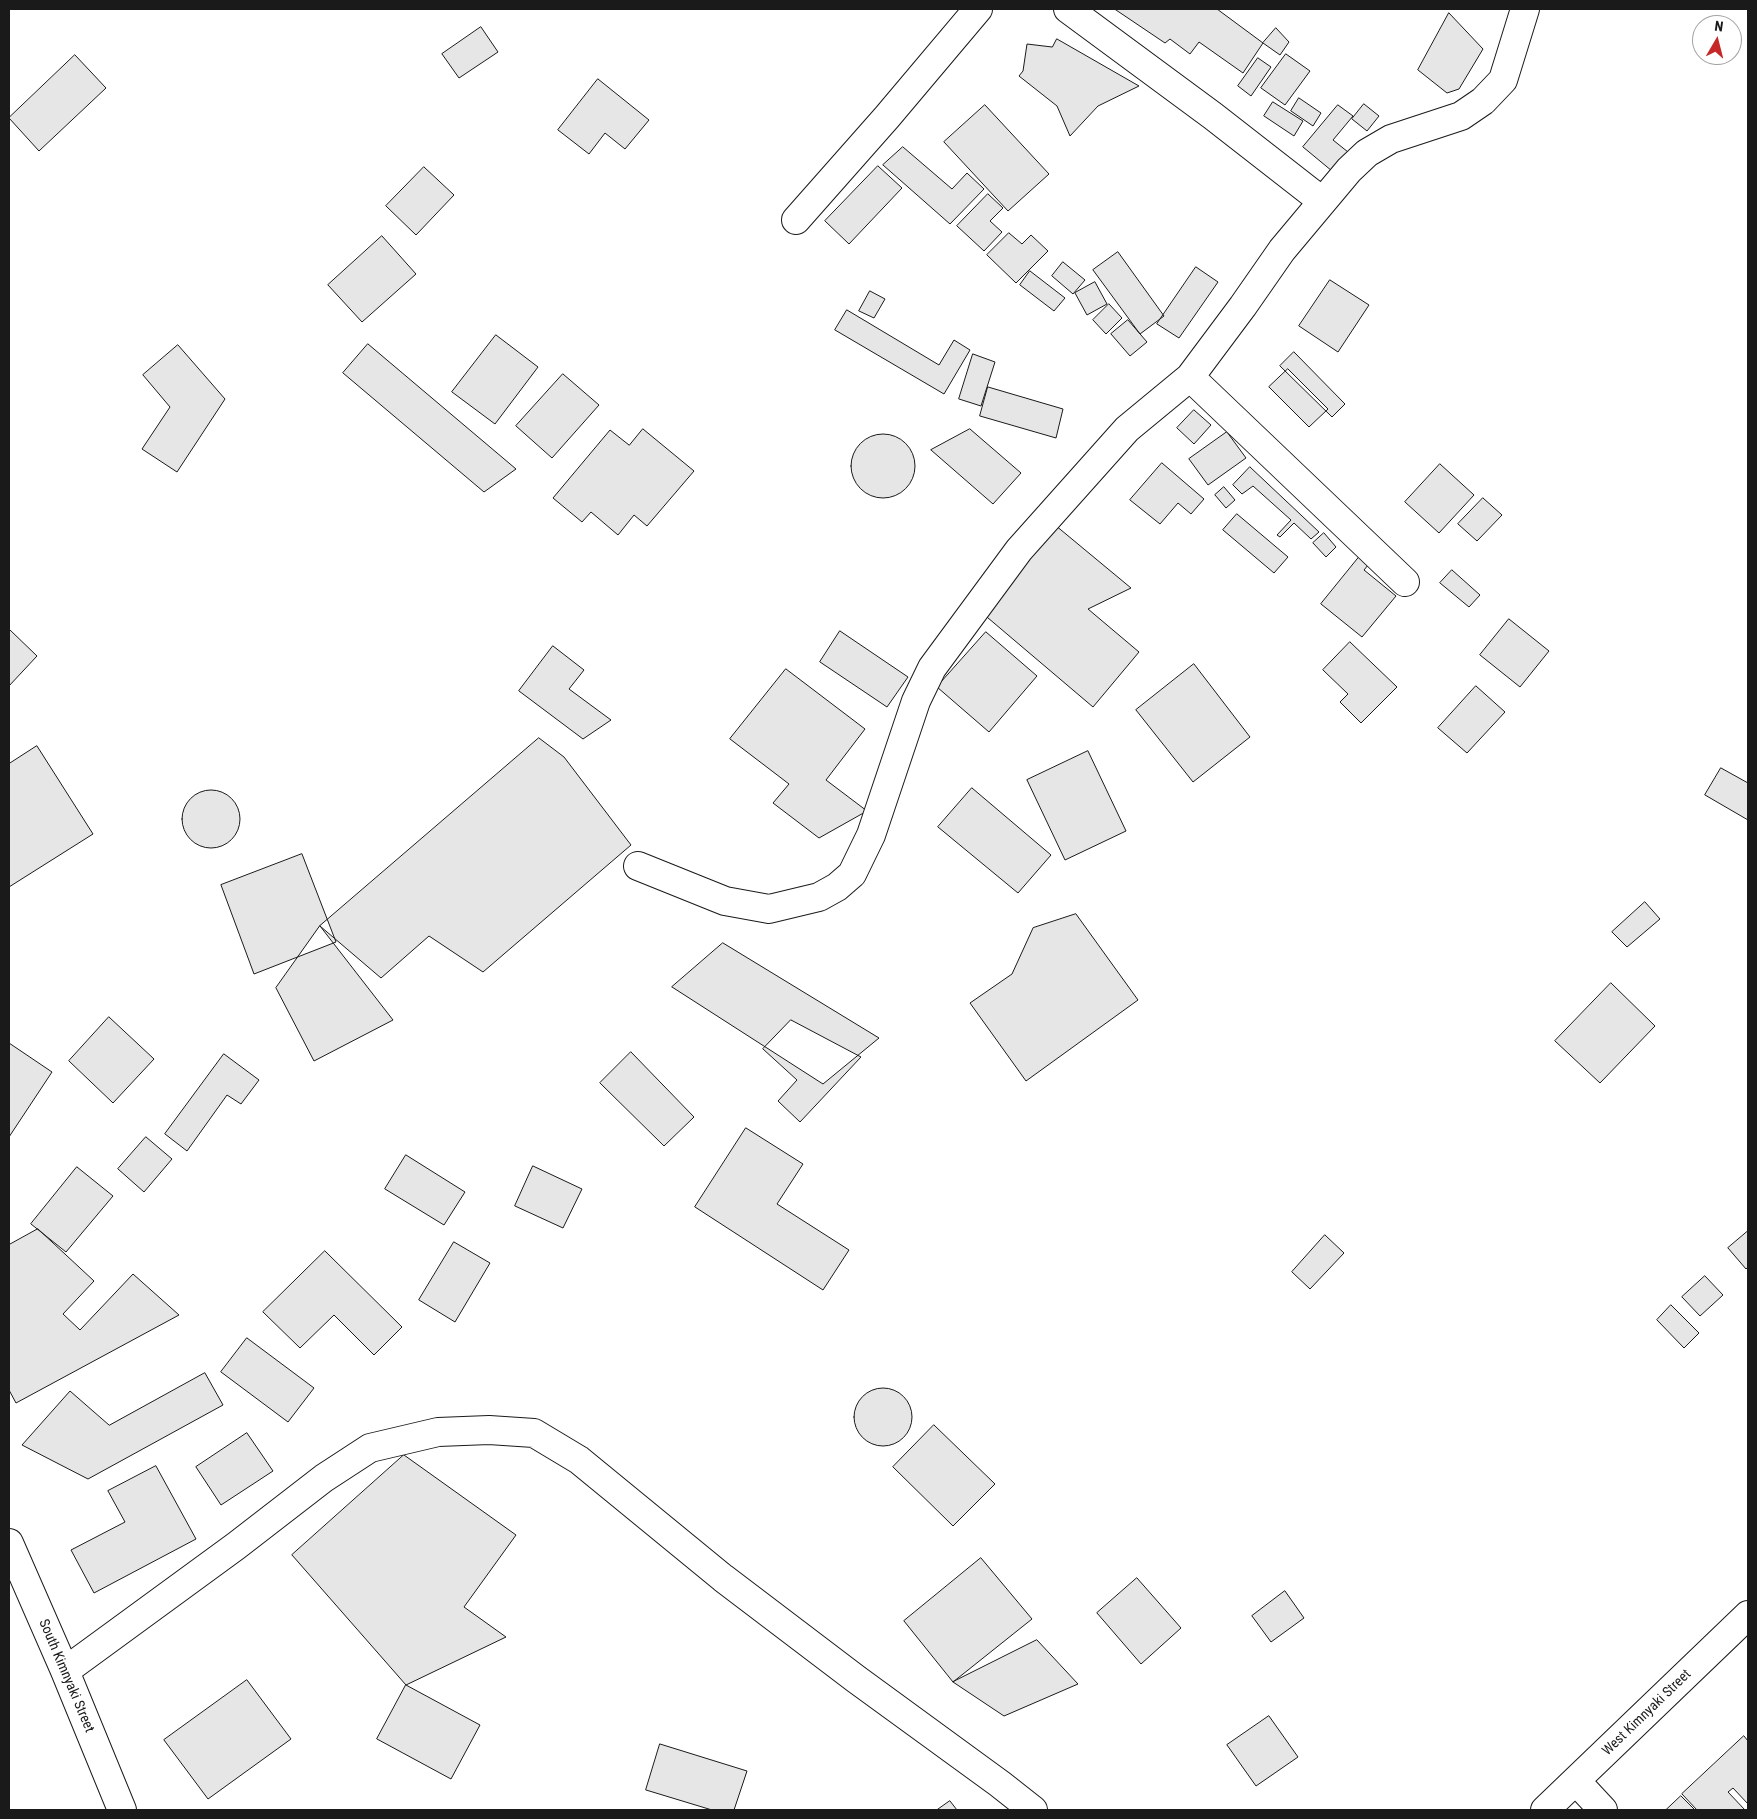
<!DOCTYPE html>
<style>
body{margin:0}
#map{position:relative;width:1757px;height:1819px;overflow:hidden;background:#fff;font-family:"Roboto Condensed",sans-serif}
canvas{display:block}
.frame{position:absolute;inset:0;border:10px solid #1a1a1a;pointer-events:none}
.north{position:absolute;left:1692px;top:15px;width:50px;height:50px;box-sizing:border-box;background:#fff;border:1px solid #a3a3a3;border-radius:50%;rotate:8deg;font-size:14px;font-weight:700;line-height:20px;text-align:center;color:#1a1a1a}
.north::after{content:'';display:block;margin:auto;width:18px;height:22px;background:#c62828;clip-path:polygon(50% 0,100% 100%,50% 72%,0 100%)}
</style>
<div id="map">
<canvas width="1757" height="1819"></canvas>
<div class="frame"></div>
<div class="north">N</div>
</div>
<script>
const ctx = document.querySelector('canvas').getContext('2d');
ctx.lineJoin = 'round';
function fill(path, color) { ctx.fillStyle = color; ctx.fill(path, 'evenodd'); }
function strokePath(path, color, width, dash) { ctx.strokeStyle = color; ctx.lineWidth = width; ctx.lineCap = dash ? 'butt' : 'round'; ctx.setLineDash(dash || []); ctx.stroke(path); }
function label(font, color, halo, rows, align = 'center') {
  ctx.font = font + ' "Roboto Condensed",sans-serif'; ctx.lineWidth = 4; ctx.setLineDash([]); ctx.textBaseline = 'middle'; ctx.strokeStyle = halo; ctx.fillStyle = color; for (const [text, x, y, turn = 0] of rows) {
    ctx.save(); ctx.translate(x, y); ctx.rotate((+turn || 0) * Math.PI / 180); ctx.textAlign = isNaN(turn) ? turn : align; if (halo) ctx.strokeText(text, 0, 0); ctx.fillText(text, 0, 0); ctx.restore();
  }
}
const building = new Path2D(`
 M1117 9H1217L1263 43 1243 73 1199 42 1190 54 1170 39 1165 43 1116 10Z
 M1449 13 1483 49 1459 89 1447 93 1418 70Z
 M481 27 498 52 459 78 442 54Z
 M1276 28 1289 42 1280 55 1263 43Z
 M1057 39 1139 86 1098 106 1070 136 1057 106 1019 76 1023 71 1027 44 1052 47Z
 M1286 54 1310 71 1285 105 1261 88Z
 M75 55 106 88 39 151 9 118Z
 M1258 58 1271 67 1251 96 1238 86Z
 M598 79 649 120 625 149 605 133 589 154 558 130Z
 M1299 98 1321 113 1313 126 1291 111Z
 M1273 102 1303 121 1294 136 1264 116Z
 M1364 104 1379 116 1367 131 1352 119Z
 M985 105 1049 174 1008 211 944 142Z
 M1338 105 1353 116 1333 140 1348 152 1332 171 1303 147Z
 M903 147 952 189 967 173 984 189 950 224 883 165Z
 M878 166 902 188 849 244 825 221Z
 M424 167 454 195 416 235 386 206Z
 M988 194 1003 208 990 221 1002 232 984 251 957 226Z
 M1009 233 1022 244 1031 235 1048 251 1016 283 987 255Z
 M382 236 416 274 362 322 328 285Z
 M1118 252 1164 316 1140 334 1093 270Z
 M1063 262 1085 280 1073 294 1052 276Z
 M1196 267 1218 282 1179 338 1157 324Z
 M1030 271 1065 298 1054 311 1020 285Z
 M1330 280 1369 305 1338 352 1299 326Z
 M1095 282 1107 304 1087 315 1075 293Z
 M870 291 885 299 874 318 859 311Z
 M1109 304 1122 318 1106 334 1093 320Z
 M847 310 939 365 954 340 970 350 944 394 835 330Z
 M1128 320 1147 342 1130 356 1111 334Z
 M496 335 538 367 495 424 452 392Z
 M368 344 516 469 484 492 343 373Z
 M178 345 225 399 177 472 142 449 170 407 143 375Z
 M1294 352 1345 404 1332 417 1280 366Z
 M973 354 995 362 981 406 959 399Z
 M1288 369 1328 409 1309 427 1269 387Z
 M563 374 599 405 552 458 516 426Z
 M988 387 1063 409 1056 438 980 416Z
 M1194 410 1211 425 1194 444 1177 428Z
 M643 429 694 471 647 526 634 515 618 535 591 512 582 522 553 498 610 430 629 445Z
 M970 429 1021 473 993 504 931 450Z
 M1227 432 1246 458 1208 485 1189 459Z
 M851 466a32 32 0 1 1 64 0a32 32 0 1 1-64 0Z
 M1162 463 1204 499 1191 514 1178 503 1160 524 1130 500Z
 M1440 464 1474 495 1439 533 1405 502Z
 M1250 467 1319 532 1311 539 1294 523 1280 537 1277 535 1291 520 1253 486 1242 494 1233 485Z
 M1224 487 1235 500 1226 508 1215 495Z
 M1483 498 1502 515 1477 541 1458 524Z
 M1237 514 1288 557 1274 573 1223 530Z
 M1055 525 1131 588 1088 609 1139 652 1093 707 981 612Z
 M1324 533 1336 547 1326 557 1313 543Z
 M1364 551 1373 559 1364 570 1396 596 1362 637 1321 604Z
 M1452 570 1480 595 1469 607 1440 583Z
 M1509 619 1549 651 1520 687 1480 655Z
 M9 629 37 656 9 686Z
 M840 631 908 677 887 707 820 662Z
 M986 632 1037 676 989 732 937 687Z
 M1350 642 1397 687 1361 723 1340 702 1348 694 1323 670Z
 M553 646 584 670 569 689 611 720 583 739 519 691Z
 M1194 664 1250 737 1193 782 1136 710Z
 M786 669 865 729 826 780 867 811 819 838 773 803 789 784 730 739Z
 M1476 686 1505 712 1467 753 1438 728Z
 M539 738 564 757 631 845 483 972 429 936 381 978 320 926Z
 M37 746 93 834 9 887V764Z
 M1088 751 1126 831 1065 860 1027 780Z
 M1721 768 1748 783V820L1705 795Z
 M972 788 1051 855 1018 893 938 827Z
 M182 819a29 29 0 1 1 58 0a29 29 0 1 1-58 0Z
 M302 854 336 942 254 974 221 885Z
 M1645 902 1660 919 1627 947 1612 932Z
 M1076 914 1138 1000 1026 1081 970 1003 1012 974 1033 928Z
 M320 926 393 1020 314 1061 276 988Z
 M723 943 879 1038 823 1084 672 987Z
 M1611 983 1655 1026 1600 1083 1555 1041Z
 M109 1017 154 1059 113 1103 69 1061Z
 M791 1020 861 1057 800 1122 778 1101 797 1080 763 1049Z
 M9 1043 52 1072 9 1137Z
 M631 1052 694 1117 664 1146 600 1083Z
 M224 1054 259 1080 241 1104 227 1095 187 1151 165 1134Z
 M746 1128 803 1164 777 1204 849 1250 823 1290 695 1207Z
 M146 1137 172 1159 144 1192 118 1169Z
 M406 1155 465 1192 444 1225 385 1189Z
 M533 1166 582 1189 563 1228 515 1206Z
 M77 1167 113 1196 66 1252 31 1224Z
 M38 1229 94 1281 63 1314 80 1330 133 1274 179 1315 16 1403 9 1390V1245Z
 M1748 1231V1267L1746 1269 1728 1248Z
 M1325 1235 1344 1253 1310 1289 1292 1272Z
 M454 1242 490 1263 455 1322 419 1300Z
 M325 1251 402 1327 374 1355 334 1315 300 1348 263 1312Z
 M1705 1276 1723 1295 1700 1316 1682 1297Z
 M1671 1305 1699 1333 1684 1348 1657 1320Z
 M247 1338 314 1388 288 1422 221 1372Z
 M205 1373 223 1405 88 1479 22 1445 70 1391 109 1425Z
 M854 1417a29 29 0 1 1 58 0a29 29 0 1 1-58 0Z
 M934 1425 995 1484 953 1526 893 1467Z
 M247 1433 273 1471 221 1505 196 1467Z
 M404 1455 516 1535 464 1607 506 1637 406 1685 292 1555Z
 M156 1466 196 1539 94 1593 71 1550 125 1522 108 1491Z
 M981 1558 1032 1619 953 1682 904 1621Z
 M1137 1578 1181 1628 1141 1664 1097 1613Z
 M1285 1591 1304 1618 1271 1642 1252 1616Z
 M1037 1640 1078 1684 1004 1716 953 1682Z
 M247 1680 291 1739 208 1799 164 1740Z
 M406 1685 480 1725 451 1779 377 1739Z
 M1269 1716 1298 1757 1256 1786 1227 1745Z
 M1744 1736 1748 1741V1804L1733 1788 1728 1792 1745 1810H1697L1682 1794Z
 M660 1744 747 1771 734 1810H712L646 1790Z
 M1681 1796 1695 1810H1666Z
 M950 1801 957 1810H937Z`);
fill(building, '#e6e6e6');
strokePath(building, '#1a1a1a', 1);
const street = new Path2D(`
 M1068 9 1213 116 1322 201
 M796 220 887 117 978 9
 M1190 377 1405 582
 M638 866 725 901 769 909 819 897 837 887 852 874 871 835 916 701 932 668 1019 550 1127 429 1190 377 1243 306 1282 250 1349 170 1367 153 1391 139 1461 116 1483 101 1503 80 1525 9
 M9 1543 65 1671 122 1810
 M65 1671 236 1546 324 1478 370 1448 438 1432 489 1430 534 1433 579 1460 723 1578 856 1679 1000 1784 1033 1810
 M1576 1781 1603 1810
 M1545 1810 1748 1615`);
strokePath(street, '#1a1a1a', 30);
strokePath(street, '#fff', 28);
label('14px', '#1a1a1a', '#fff', [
 ["South Kimnyaki Street",66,1676,67],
 ["West Kimnyaki Street",1647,1713,-44]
]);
</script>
